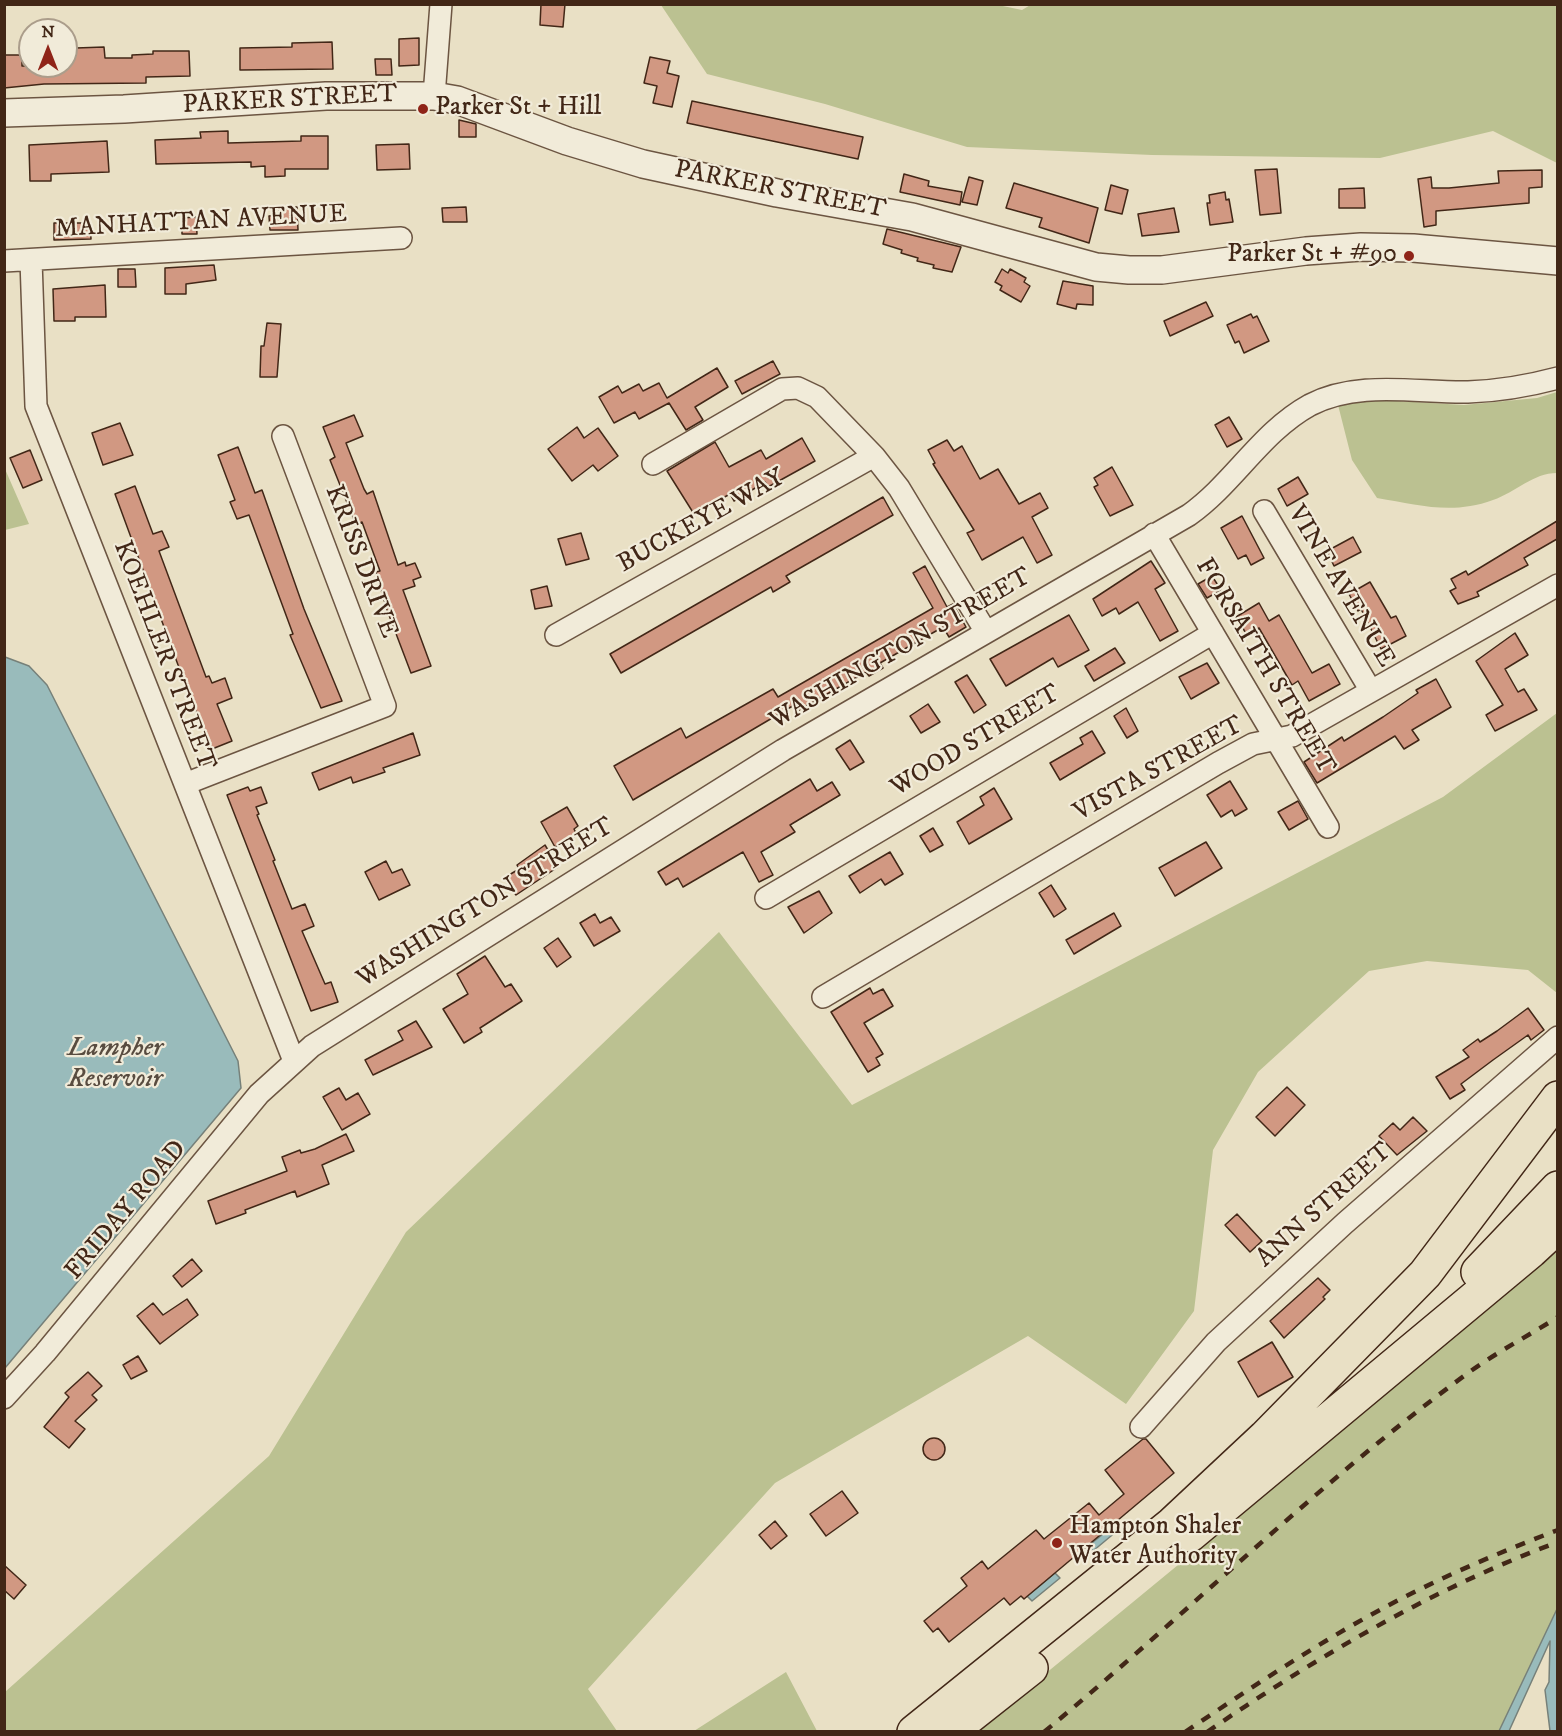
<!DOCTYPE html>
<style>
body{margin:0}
#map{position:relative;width:1562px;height:1736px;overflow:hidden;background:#e9e0c5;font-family:"IM FELL DW Pica",serif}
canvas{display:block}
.frame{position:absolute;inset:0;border:6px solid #422717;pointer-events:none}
.north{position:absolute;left:18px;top:18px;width:60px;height:60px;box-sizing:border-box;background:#f1ebd9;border:2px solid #ab9d8b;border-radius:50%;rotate:0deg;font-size:16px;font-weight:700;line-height:24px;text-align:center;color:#422717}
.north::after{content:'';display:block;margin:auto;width:21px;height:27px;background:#8f2418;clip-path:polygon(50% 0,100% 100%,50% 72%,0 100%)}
</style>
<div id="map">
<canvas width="1562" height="1736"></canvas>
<div class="frame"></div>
<div class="north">N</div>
</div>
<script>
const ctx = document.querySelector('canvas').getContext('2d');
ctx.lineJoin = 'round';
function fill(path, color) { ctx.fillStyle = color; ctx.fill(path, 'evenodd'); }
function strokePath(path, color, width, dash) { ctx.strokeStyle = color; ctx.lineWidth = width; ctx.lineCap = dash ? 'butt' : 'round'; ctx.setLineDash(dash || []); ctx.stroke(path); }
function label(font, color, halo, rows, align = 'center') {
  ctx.font = font + ' "IM FELL DW Pica",serif'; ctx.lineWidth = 4.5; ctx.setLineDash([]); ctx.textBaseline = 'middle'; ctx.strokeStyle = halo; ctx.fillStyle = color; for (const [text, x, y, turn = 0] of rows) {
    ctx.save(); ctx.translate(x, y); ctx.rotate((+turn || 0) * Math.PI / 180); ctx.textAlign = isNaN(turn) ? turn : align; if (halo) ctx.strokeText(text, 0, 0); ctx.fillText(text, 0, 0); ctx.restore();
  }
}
fill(new Path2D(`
 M998 5 1022 10 1032 4 1557 5V163L1493 131 1380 158 1152 155 967 147 825 104 707 74 661 5Z
 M1557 392V473C1533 473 1516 492 1493 500 1452 515 1419 505 1377 498L1352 460 1338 405 1380 400 1464 405 1537 398Z
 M5 469 29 524 5 530H4Z
 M1557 713V993L1528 970 1427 961 1369 971 1258 1072 1213 1150 1194 1311 1126 1404 1028 1336 775 1483 588 1689 617 1731H5V1692L269 1456 406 1232 719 932 852 1105 1443 797Z
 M1557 1244V1609L1499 1731 973 1732C1171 1573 1366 1410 1557 1244Z
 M786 1672 817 1731H694Z`), '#bbc191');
const water = new Path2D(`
 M5 657 29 666 47 685 238 1061 241 1088 5 1368Z
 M1111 1524 1117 1531 1093 1551 1088 1546 1112 1527Z
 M1055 1573 1060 1578 1032 1601 1027 1596Z
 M1557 1609V1731H1550L1545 1690 1549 1682 1550 1641 1509 1731H1499Z`);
fill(water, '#9bb');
strokePath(water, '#768079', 1.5);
const building = new Path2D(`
 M541 4H565L563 27 540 25Z
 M419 38V65L399 66V39Z
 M332 42 333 69 240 70V48L292 47V43Z
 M104 47 105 58H132V55L153 54V51H189L190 76 146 77V83L44 84 4 88V55H22V66H66V55H76V48Z
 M650 57 670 61 667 73 679 76 672 107 653 103 657 86 644 83Z
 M375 59H391L392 75H376Z
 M692 101 863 137 858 159 687 123Z
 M459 120 476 124V137H459Z
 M228 131V143L301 141V136H328V169H285V176L265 177V166L251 167V162L156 164 155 140 201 138 200 132Z
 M107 141 109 172 51 174V181H30L29 145Z
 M409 144 410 169 377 170 376 145Z
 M1277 169 1281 213 1260 215 1255 170Z
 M1542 170V187L1529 188V203L1436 211V225L1424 227 1418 179 1431 177 1432 188H1449L1499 183 1498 171Z
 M904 174 929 181 928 186 962 192 960 205 900 192Z
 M969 177 983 181 977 205 962 202Z
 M1014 183 1098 208 1089 243 1039 227 1042 218 1006 208Z
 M1111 185 1128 190 1122 214 1105 210Z
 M1364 188 1365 208H1339V189Z
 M1225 192 1226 200 1229 199 1233 222 1210 225 1207 203H1210L1209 195Z
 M297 207 298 230H270L269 216 279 215V208Z
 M466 207 467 222H443L442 208Z
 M1174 208 1179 232 1142 236 1138 214Z
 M196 217 197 234H182V218Z
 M54 223H90L91 239 54 240Z
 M887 229 961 247 952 272 933 268 934 265 917 261 918 258 901 253 902 250 883 244Z
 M214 265 216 280 186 284V294H165V268Z
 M118 269H135L136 287H118Z
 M1002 269 1008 273 1010 269 1026 278 1024 282 1030 286 1021 302 1000 290 1002 286 995 282Z
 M1063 281 1093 286V305L1077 304 1076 309 1057 304Z
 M105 285 106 317H75V321H54L53 289Z
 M1206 302 1213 316 1170 336 1164 321Z
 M1251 314 1253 318 1257 316 1269 341 1244 353 1239 341 1235 343 1227 325Z
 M267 323 281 324 277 377H260L261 346H264Z
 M773 361 780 374 742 394 735 381Z
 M717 368 728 387 695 407 703 420 686 430 669 403 639 419 635 412 614 423 599 397 618 386 622 393 639 384 643 391 659 383 667 398Z
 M354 415 363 436 346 443 364 489 367 494 373 491 398 565 405 562 406 566 415 563 421 577 413 580 415 586 403 590 431 666 411 673 387 610 376 572 380 571 362 522 356 525 330 460 335 457 323 427Z
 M1229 417 1242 439 1227 447 1215 425Z
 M120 423 133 455 103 465 92 433Z
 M577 427 584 438 598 428 618 456 598 471 593 465 572 481 548 449Z
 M802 438 815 461 768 487 765 482 734 501 730 494 694 514 667 471 715 442 729 467 761 450 766 459Z
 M947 440 954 451 962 446 980 479 998 469 1019 504 1040 493 1048 508 1032 517 1052 555 1037 563 1023 537 982 560 967 533 974 530 933 464 935 463 928 450Z
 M238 447 255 493 262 490 304 609 342 701 321 708 290 635 293 634 249 515 237 519 230 502 235 500 218 455Z
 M30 450 42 480 23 488 10 458Z
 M1112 467 1133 505 1110 516 1094 487 1098 485 1094 478Z
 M1298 477 1308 494 1287 506 1278 489Z
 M135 486 153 534 162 531 169 547 159 551 206 677 209 676 212 683 225 678 232 698 217 704 232 741 212 749 188 692 115 494Z
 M883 497 893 515 786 576 790 582 773 592 771 587 621 673 610 654Z
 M1242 516 1264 558 1251 565 1246 555 1238 559 1221 528Z
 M1557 521V539L1524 558 1528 565 1477 592 1479 596 1458 604 1450 591 1456 588 1451 579 1466 571 1468 575Z
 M581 533 589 559 566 565 558 539Z
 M1353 537 1361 552 1334 566 1327 551Z
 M1151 561 1165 583 1155 589 1178 631 1160 641 1138 602 1119 614 1116 608 1102 616 1093 599Z
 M925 566 947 607 953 604 966 627 949 637 943 627 880 663 883 668 869 676 866 672 799 710 796 704 633 800 614 766 681 728 686 738 773 689 778 697 933 608 913 573Z
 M1212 576 1221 590 1207 598 1198 584Z
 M1370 582 1391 618 1396 616 1406 636 1381 649 1361 609 1358 611 1349 594Z
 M547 586 552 606 535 609 531 590Z
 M1259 603 1269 621 1279 615 1312 673 1329 664 1340 684 1309 701 1298 681 1292 685 1259 628 1247 635 1236 617Z
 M1069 615 1089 650 1058 667 1053 658 1006 686 990 659Z
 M1515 633 1528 655 1505 669 1518 692 1524 689 1537 710 1495 731 1486 715 1503 705 1476 661Z
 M1115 648 1125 663 1094 681 1085 666Z
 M1207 663 1219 683 1191 699 1179 677Z
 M967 675 986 705 974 713 955 682Z
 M1436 679 1451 707 1412 730 1419 740 1404 749 1395 736 1317 783 1304 762 1342 737 1344 741 1383 717 1418 693 1416 690Z
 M928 704 940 722 921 733 910 716Z
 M1126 708 1138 731 1127 738 1114 716Z
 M1092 731 1105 753 1060 780 1050 763 1083 744 1080 738Z
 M413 733 420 755 383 768 385 772 353 783 351 777 319 790 312 773Z
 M850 740 864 762 850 770 836 749Z
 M810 779 817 791 832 782 840 795 790 825 795 832 761 852 773 875 759 882 743 852 683 887 678 878 666 885 658 872Z
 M1230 781 1247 809 1235 816 1232 810 1221 817 1207 795Z
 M248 787 250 791 261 787 267 803 256 807 259 814 257 815 275 860 273 861 292 909 305 904 314 926 302 931 325 984 331 982 338 1002 311 1011 227 795Z
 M994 788 1012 819 969 844 957 822 984 805 980 797Z
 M1298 801 1308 819 1289 830 1278 812Z
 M567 807 578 826 574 829 577 835 555 847 541 822Z
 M933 828 943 845 930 852 920 836Z
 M1206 842 1222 868 1175 896 1159 868Z
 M545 845 558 867 516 895 504 878 519 869 517 865Z
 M890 852 903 874 885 885 881 879 860 893 849 876Z
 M386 861 392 873 402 869 410 885 379 900 365 872Z
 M1051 885 1066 909 1054 917 1039 893Z
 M819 891 832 913 804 933 788 907Z
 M1114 913 1121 926 1074 954 1066 940Z
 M595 914 600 923 611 917 620 931 594 946 580 923Z
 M558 938 571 957 557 967 544 948Z
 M485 956 505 987 511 984 522 1001 480 1028 482 1032 464 1043 443 1009 468 994 457 974Z
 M870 988 873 994 883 989 893 1006 864 1023 883 1054 876 1058 880 1065 868 1072 831 1012Z
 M1528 1008 1544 1030 1531 1040 1528 1035 1493 1060 1461 1084 1465 1090 1450 1099 1436 1077 1469 1057 1463 1050 1478 1039 1480 1042 1497 1031Z
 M416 1021 432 1047 373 1075 365 1060 403 1040 398 1031Z
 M1287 1087 1305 1105 1275 1136 1256 1117Z
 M339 1088 346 1100 358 1093 370 1114 342 1130 323 1097Z
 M1413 1117 1427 1131 1397 1155 1379 1136 1393 1123 1400 1130Z
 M346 1134 354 1151 322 1165 329 1184 297 1197 295 1191 245 1210 246 1213 216 1224 208 1201 287 1171 282 1157 300 1150 301 1153 315 1149Z
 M1237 1214 1262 1241 1250 1252 1225 1225Z
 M192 1259 202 1271 182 1287 173 1276Z
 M1318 1278 1330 1290 1323 1297 1325 1299 1284 1338 1270 1321Z
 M187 1299 198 1315 160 1344 137 1316 153 1303 163 1315Z
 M1272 1342 1293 1377 1258 1397 1238 1362Z
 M138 1356 147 1371 131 1379 123 1365Z
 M88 1372 102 1386 92 1395 97 1400 75 1421 85 1429 69 1448 44 1427 69 1397 65 1393Z
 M923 1449a11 11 0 1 1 22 0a11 11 0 1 1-22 0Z
 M1143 1439H1146L1174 1473 1024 1599 1021 1596 1010 1605 1004 1598 949 1642 938 1628 933 1632 924 1621 967 1586 961 1578 982 1561 988 1569 1036 1530 1044 1539 1089 1503 1099 1515 1124 1494 1105 1470Z
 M842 1491 858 1513 826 1536 810 1514Z
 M775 1521 787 1536 771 1549 759 1535Z
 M4 1565 26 1585 14 1599 4 1590Z`);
fill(building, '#d19882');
strokePath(building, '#422717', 1.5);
const minor = new Path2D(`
 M434 96 441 4
 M31 260 36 406 294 1061
 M4 261 401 238
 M653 464 782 389 798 388 817 397 874 456 899 488 986 632
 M1264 511 1371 691
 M1154 534 1328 827
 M556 635 874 456
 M185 784 385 706 283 436
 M766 898 1213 633
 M823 997 1218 763 1253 744 1292 736 1558 585
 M4 1398 45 1353 259 1094 312 1046 783 750 1189 515C1234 483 1261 432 1310 405 1358 380 1416 393 1468 392 1499 391 1528 386 1558 378
 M1141 1427 1216 1342 1345 1223 1558 1037`);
const tertiary = new Path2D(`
 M4 113 124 109 326 96H434L457 100 567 141 643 164 777 193 912 217 1096 267 1129 270H1162L1306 251 1361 247 1413 248 1558 261`);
const motorway = new Path2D(`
 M1478 1272 1558 1188
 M1190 1535 1531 1251 1558 1226
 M914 1732 1172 1524 1265 1437 1425 1274 1558 1098
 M950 1732 1031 1668`);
strokePath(minor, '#6c5542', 24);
strokePath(tertiary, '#6c5542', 30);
strokePath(motorway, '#422717', 36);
strokePath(minor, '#f1ebd9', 21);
strokePath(tertiary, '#f1ebd9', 27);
strokePath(motorway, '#e9e0c5', 33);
strokePath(new Path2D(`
 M1044 1732C1187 1614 1319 1482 1468 1373 1497 1352 1528 1336 1558 1317
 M1185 1732C1245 1692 1304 1652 1367 1617 1428 1583 1492 1555 1558 1530
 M1207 1732C1317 1657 1432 1589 1558 1542`), '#422717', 4.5, [10, 10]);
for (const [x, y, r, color] of [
 [423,109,6,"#8f2418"],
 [1409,256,6,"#8f2418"],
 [1057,1543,6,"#8f2418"]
]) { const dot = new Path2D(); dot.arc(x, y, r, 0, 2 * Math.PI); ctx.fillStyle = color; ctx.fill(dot); strokePath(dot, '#f1ebd9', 2); }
label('26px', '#422717', '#f1ebd9', [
 ["PARKER STREET",290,101,-3],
 ["PARKER STREET",780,191,11],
 ["MANHATTAN AVENUE",201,223,-3],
 ["BUCKEYE WAY",702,522,-29],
 ["KRISS DRIVE",360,562,69],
 ["VINE AVENUE",1340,587,59],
 ["WASHINGTON STREET",901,650,-30],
 ["KOEHLER STREET",163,656,69],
 ["FORSAITH STREET",1264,667,59],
 ["WOOD STREET",976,742,-31],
 ["VISTA STREET",1159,770,-29],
 ["WASHINGTON STREET",486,904,-32],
 ["ANN STREET",1325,1206,-42],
 ["FRIDAY ROAD",127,1211,-50]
]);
label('26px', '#422717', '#f1ebd9', [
 ["Parker St + Hill",435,109],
 ["Parker St + #90",1397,256,"right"],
 ["Hampton Shaler",1069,1528],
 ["Water Authority",1069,1558]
], 'left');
label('italic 27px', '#584c40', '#f1ebd9', [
 ["Lampher",115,1049],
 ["Reservoir",115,1080]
]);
</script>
